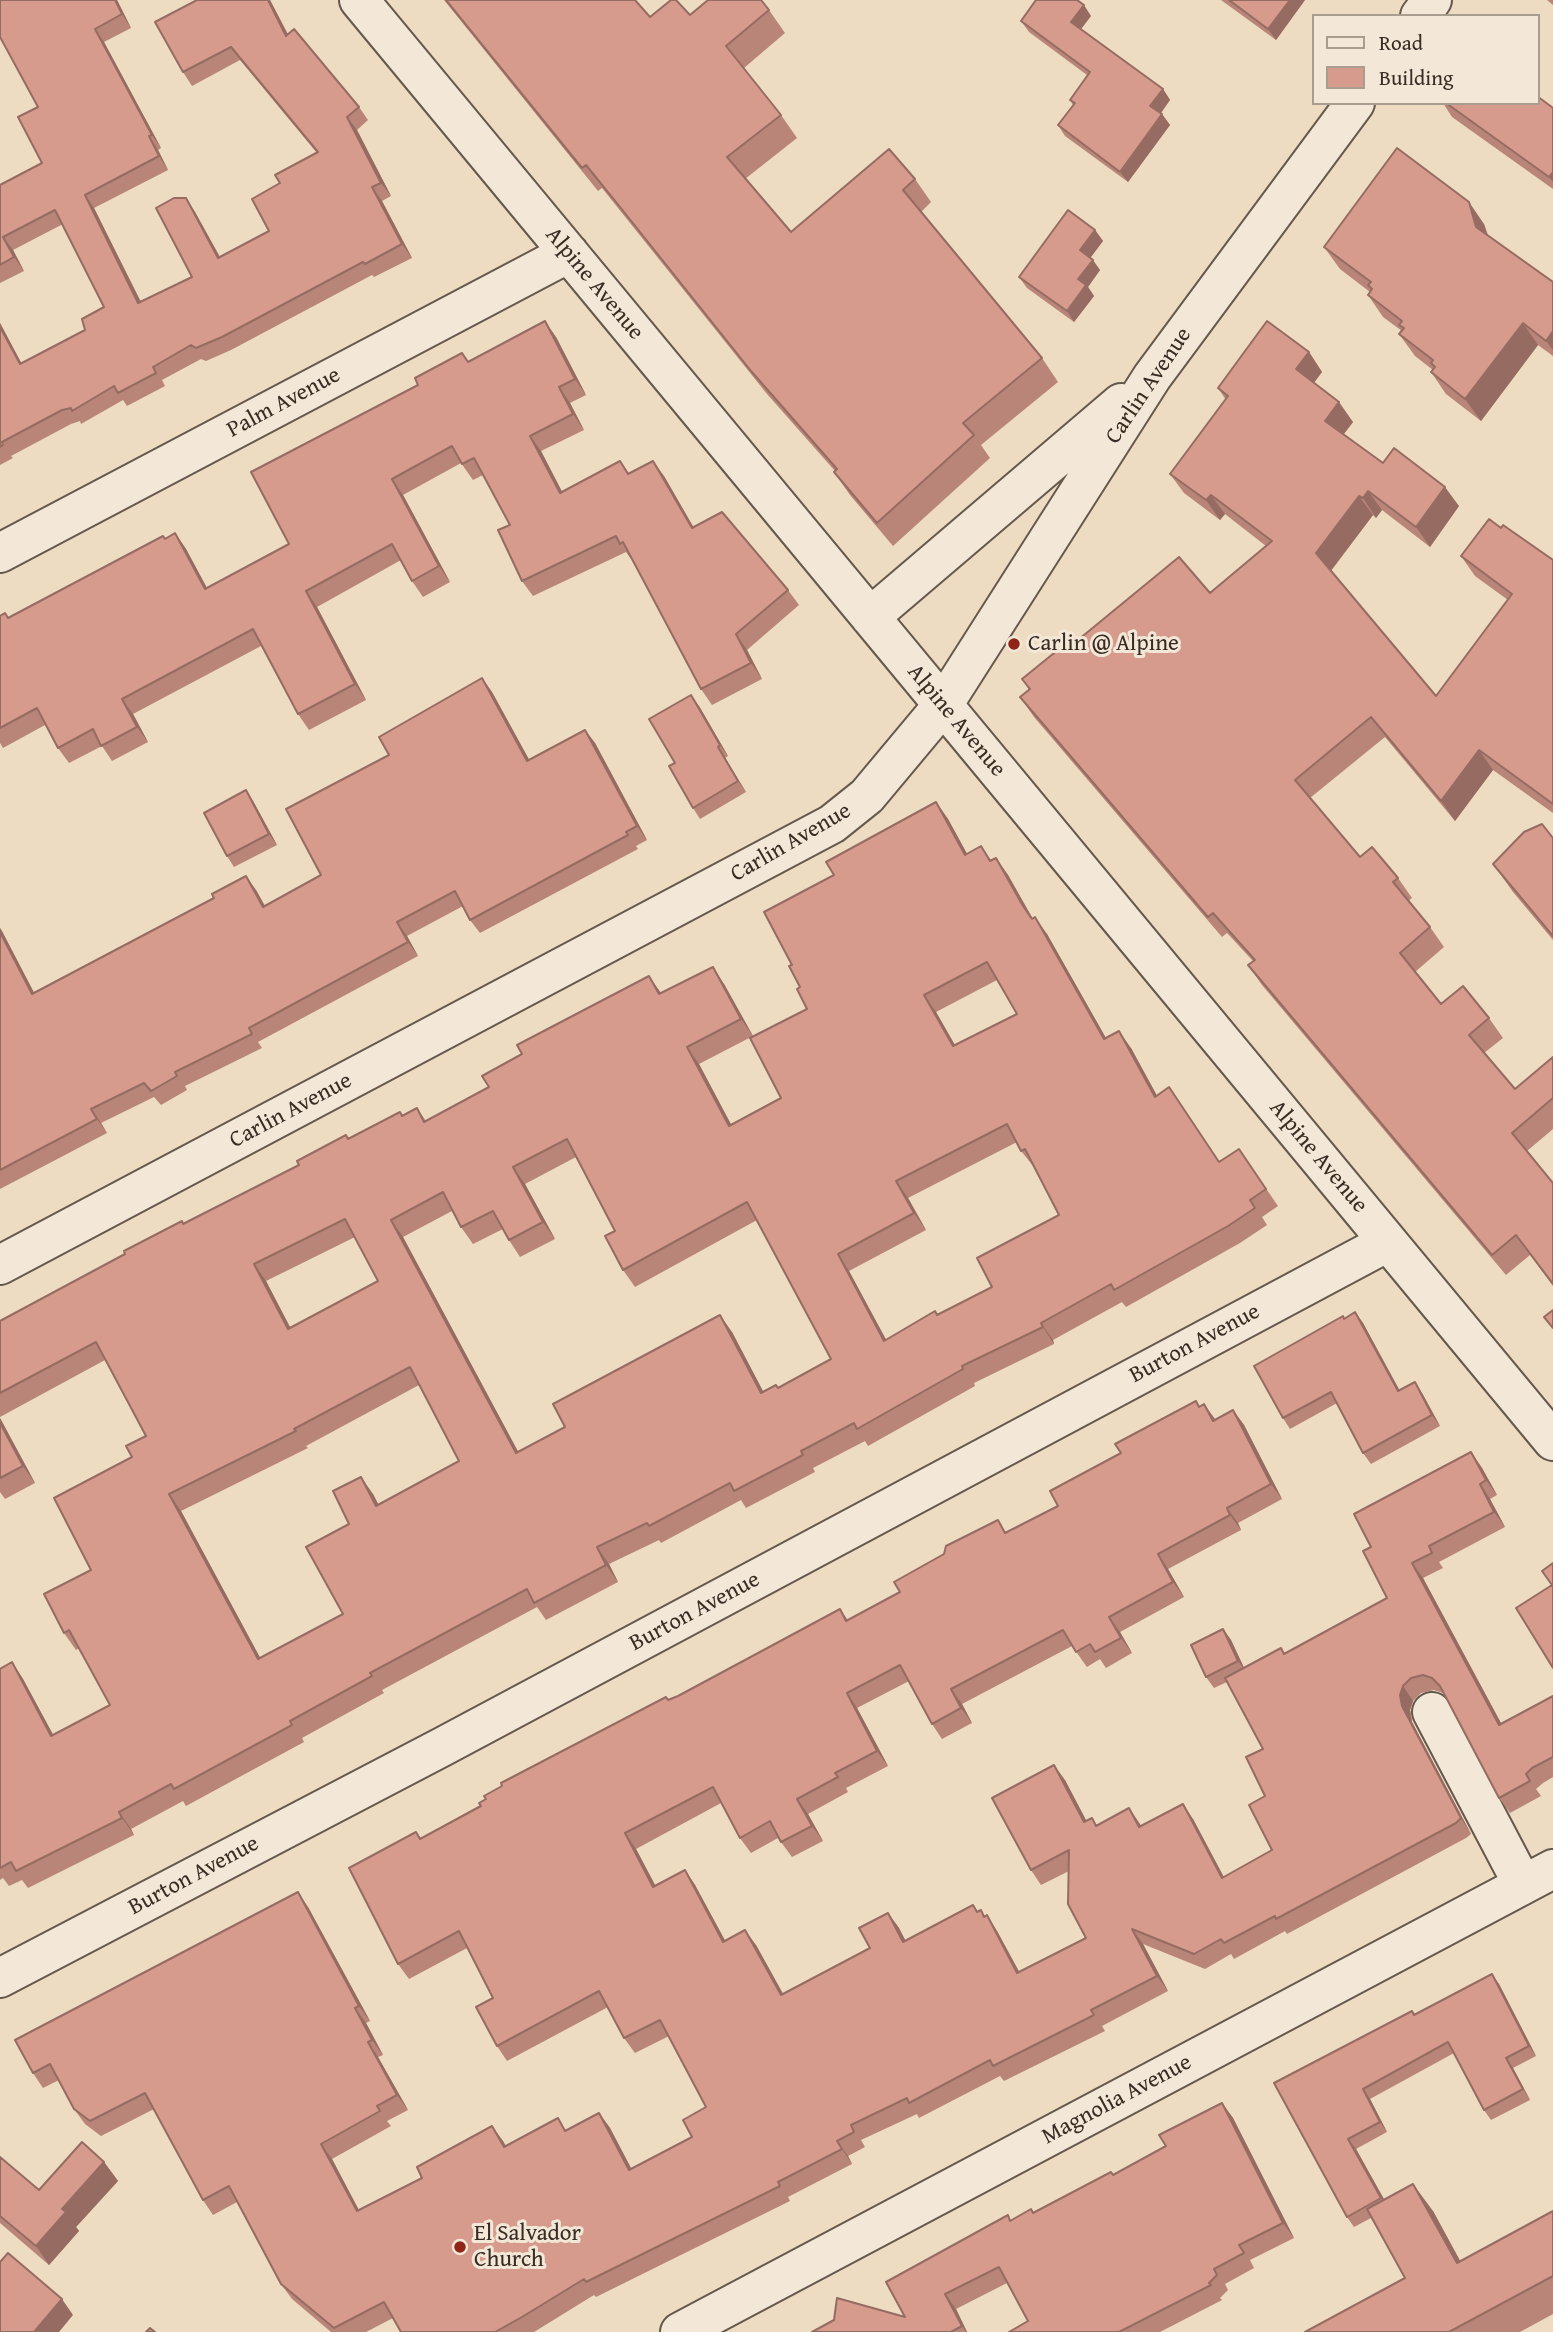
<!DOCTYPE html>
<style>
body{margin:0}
#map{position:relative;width:1553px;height:2332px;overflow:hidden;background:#eddbc2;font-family:"Gentium Book Plus",serif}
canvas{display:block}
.legend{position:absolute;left:1312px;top:14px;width:228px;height:91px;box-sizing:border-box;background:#f3e8d7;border:2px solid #a89d8f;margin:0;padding:9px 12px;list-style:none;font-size:21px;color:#382c24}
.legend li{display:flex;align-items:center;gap:14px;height:35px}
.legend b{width:35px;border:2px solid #a89d8f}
</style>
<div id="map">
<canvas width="1553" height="2332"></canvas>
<ul class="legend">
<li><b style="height:9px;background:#f3e8d7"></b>Road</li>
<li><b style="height:19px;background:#d69b8c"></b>Building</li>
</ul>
</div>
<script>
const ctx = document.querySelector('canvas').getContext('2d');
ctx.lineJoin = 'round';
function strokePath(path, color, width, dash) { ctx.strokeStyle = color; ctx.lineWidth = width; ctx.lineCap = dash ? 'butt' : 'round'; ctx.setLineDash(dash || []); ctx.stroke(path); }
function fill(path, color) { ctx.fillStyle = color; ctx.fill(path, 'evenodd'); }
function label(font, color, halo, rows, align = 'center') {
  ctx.font = font + ' "Gentium Book Plus",serif'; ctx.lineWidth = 6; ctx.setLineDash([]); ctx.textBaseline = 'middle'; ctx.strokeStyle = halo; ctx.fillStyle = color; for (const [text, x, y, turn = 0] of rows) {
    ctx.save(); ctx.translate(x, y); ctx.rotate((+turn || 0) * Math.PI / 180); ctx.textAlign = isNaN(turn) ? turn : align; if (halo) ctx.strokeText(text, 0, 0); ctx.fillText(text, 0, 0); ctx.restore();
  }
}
const minor = new Path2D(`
 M359 0 1553 1441
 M1420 16 1432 0
 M0 553 569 253
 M870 617 1121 403
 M0 1265 832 824 867 796 943 705 1152 377 1355 103
 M1432 1712 1523 1885
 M0 1978 442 1747 1388 1242
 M680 2332 1553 1869`);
strokePath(minor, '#65584c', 42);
strokePath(minor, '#f3e8d7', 38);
fill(new Path2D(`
 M117 0 131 28 104 42 161 148 158 150 168 170 94 208 140 302 192 277 186 198 195 212 220 257 269 231 280 183 317 153 240 60 192 86 183 72 197 0H270L288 34 359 107 368 120 357 130 391 196 382 201 412 258 374 277 372 275 231 350 206 361 201 359 162 380 165 386 127 406 123 400 81 424 80 421 71 424 11 456 13 458 0 465V323L22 364 85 330 104 307 63 224 13 250 24 271 0 283V185L42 163 38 107Z
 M444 0H635L650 17 769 10 785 33 744 68 781 115 797 138 745 179 791 232 915 179 931 202 921 212 1042 358 1058 382 981 445 990 458 893 546 850 495 834 472 835 471 767 394 602 188 598 191Z
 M1221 0H1305L1276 40Z
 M1547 0H1553V5Z
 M1091 16 1081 29 1163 89 1170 100 1161 113 1170 125 1128 182 1065 136 1058 125 1073 105 1070 100 1087 75 1029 32 1021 21Z
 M1443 103H1537L1553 108V189L1452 117Z
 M1484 224 1488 235 1553 282V356L1538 345 1481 421 1446 394 1431 372 1433 370 1415 356 1399 334 1402 331 1383 317 1368 295 1370 292 1340 269 1324 247Z
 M1095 230 1103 241 1090 258 1100 270 1088 287 1094 296 1074 322 1027 288 1019 277Z
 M556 337 586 395 570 403 584 430 541 451 562 492 620 461 629 473 664 476 694 528 788 590 799 605 747 650 762 679 712 705 701 689 632 559H631L626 552 533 596 522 581 510 525 483 475 473 480 461 463 403 495 450 582 423 597 412 581 401 560 317 607 366 700 309 730 298 714 261 646 133 714 148 742 112 761 102 746 69 763 58 748 45 725 3 748 0 743V616L8 618 175 533 186 549 207 588 289 544 418 385 462 353 469 362Z
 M1309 352 1322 372 1314 383 1353 422 1344 434 1383 463 1459 506 1430 547 1382 510 1376 518 1373 515 1331 571 1436 696 1508 600 1475 576 1461 556 1501 528 1553 560V813L1493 770 1455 821 1385 737 1310 798 1360 857 1398 878 1412 898 1408 901 1430 927 1444 947 1415 972 1441 1004 1489 1018 1503 1038 1484 1053 1515 1089 1553 1057V1129L1527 1151 1553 1183V1286L1530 1255 1506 1275 1262 985 1248 965 1253 961 1227 933 1222 937 1034 717 1020 697 1029 690 1022 679 1067 649 1210 593 1266 546 1225 514 1220 520 1184 493 1170 474 1226 400 1218 388Z
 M482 678 492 692 529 760 585 730 595 743 647 840 636 846 638 849 480 933 470 920 463 906 407 936 418 956 258 1042 262 1048 185 1086 187 1090 161 1105 154 1097 101 1123 107 1133 0 1189V928L34 993 256 890 265 906 321 875 389 755Z
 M699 706 728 756 725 758 746 792 700 819 693 808 675 763Z
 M253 801 277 845 234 867 227 856Z
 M936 802 948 819 967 854 981 846 991 860 996 858 1008 875 1033 919 1047 934 1106 1038 1131 1048 1157 1096 1219 1162 1239 1149 1278 1206 1262 1217 1267 1225 1240 1243 1126 1307 1122 1302 1053 1340 1054 1344 974 1383 975 1386 868 1446 865 1441 813 1468 815 1472 746 1508 741 1500 661 1543 659 1540 609 1564 618 1582 546 1620 537 1607 382 1690 384 1693 302 1738 304 1742 186 1806 183 1801 131 1829 134 1835 28 1888 22 1880 9 1886 3 1878 0 1880V1669L12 1662 23 1679 53 1735 110 1705 79 1648 76 1650 64 1633 91 1570 132 1457 146 1436 105 1360 0 1417V1321L183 1223 299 1165 348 1138 402 1116 417 1108 426 1121 661 993 724 984 753 1036 699 1064 731 1125 781 1098 807 1009 800 987 792 965 834 875ZM997 980 1017 1014 955 1045 936 1012ZM1017 1142 1021 1151 1034 1167 1059 1215 992 1287 938 1315 935 1311 886 1340 849 1271 926 1230 908 1198ZM576 1157 615 1231 623 1270 635 1287 757 1220 831 1359 778 1388 763 1392 732 1332 565 1427 518 1452 403 1237 452 1211 461 1227 473 1244 503 1229 509 1240 520 1257 555 1239 525 1184ZM355 1237 378 1281 290 1328 266 1281ZM419 1385 459 1461 378 1504 373 1494 349 1524 343 1614 260 1658 181 1511 308 1448 306 1446Z
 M1553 838V940L1513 892 1493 864Z
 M1355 1312 1363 1323 1399 1391 1422 1393 1440 1426 1371 1464 1363 1453 1337 1403 1290 1429 1283 1418 1345 1318Z
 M1200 1406 1215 1420 1233 1410 1244 1425 1282 1499 1238 1523 1241 1530 1168 1569 1184 1597 1120 1632 1132 1653 1106 1668 1100 1659 1087 1667 1072 1646 962 1704 972 1723 942 1739 932 1724 909 1681 857 1708 888 1766 846 1788 848 1792 808 1814 823 1841 792 1857 778 1838 751 1853 740 1838 721 1803 636 1849 655 1885 685 1870 695 1885 725 1941 756 1945 783 1994 870 1948 888 1913 899 1928 905 1941 978 1912 986 1916 997 1931 1019 1972 1086 1938 1069 1871 1041 1885 1031 1870 1065 1780 1086 1821 1097 1826H1141L1193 1819 1224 1877 1272 1850 1265 1796 1263 1749 1227 1682 1214 1688 1206 1677 1223 1629 1231 1640 1244 1668 1285 1653 1387 1598 1371 1547 1471 1452 1482 1468 1497 1495 1490 1499 1505 1527 1439 1562 1443 1568 1423 1578 1501 1723 1553 1696V1777L1543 1783 1536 1789 1541 1796 1510 1813 1499 1798 1445 1696 1443 1693 1434 1690 1421 1693 1413 1701 1410 1710 1412 1722 1471 1834 1466 1838 1287 1934 1285 1931 1234 1959 1231 1954 1205 1969 1143 1944 1168 1991 1102 2026 1105 2031 1004 2081 1000 2076 919 2118 917 2114 861 2140 865 2147 848 2156 852 2164 788 2197 790 2201 596 2297 594 2295 534 2332H401L393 2318 366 2332H331L292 2299 281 2284 237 2202 213 2215 203 2200 154 2109 101 2136 85 2124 74 2109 59 2080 43 2088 33 2073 308 1907 370 2021 366 2023 383 2055 378 2057 408 2110 387 2121 391 2126 332 2159 359 2210 422 2178 492 2126 506 2146 566 2130 599 2113 610 2128 631 2169 692 2137 706 2107 669 2036 635 2053 624 2038 608 2007 507 2061 497 2046 493 1998 467 1948 409 1979 398 1964 416 1832 421 1838 669 1700 678 1696 840 1609 848 1620 900 1592 944 1554 998 1520 1006 1533 1058 1506 1121 1453Z
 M0 1418 35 1483 5 1499 0 1492Z
 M1499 1984 1536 2056 1513 2068 1530 2100 1491 2120 1484 2110 1454 2053 1370 2099 1387 2132 1356 2149 1384 2200 1433 2211 1460 2261 1553 2211V2314L1520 2332H1305L1405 2278 1371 2218 1354 2227 1347 2217 1274 2083 1414 2015Z
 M1222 2103 1233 2118 1294 2238 1250 2260 1254 2268 1225 2284 1228 2290 1220 2298 1222 2300 1160 2332H1009L1028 2321 1007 2283 956 2309 967 2332H812L905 2317 1008 2215 1011 2221 1033 2213 1113 2175 1166 2146Z
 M0 2157 39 2190 104 2162 118 2181 76 2227 79 2231 49 2265 0 2223Z`), '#b88578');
fill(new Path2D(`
 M115 0H117L131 28 122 14Z
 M268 0H270L295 49 286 36Z
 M1290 0H1305L1276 40 1268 29Z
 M1084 5 1091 16 1078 33 1071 22Z
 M95 29 104 42 161 148 152 135Z
 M1163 89 1170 100 1158 117 1150 106Z
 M1162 114 1170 125 1128 182 1120 172Z
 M347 117 357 130 391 196 381 183Z
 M149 136 158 150 168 170 159 156Z
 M1553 172V182L1549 177Z
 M372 187 382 201 412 258 402 244Z
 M85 195 94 208 148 316 138 303Z
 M186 198 195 212 228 272 218 258Z
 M1469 202 1484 224 1492 249 1476 227Z
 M1095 230 1103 241 1088 261 1080 250Z
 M3 237 13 250 24 271 14 257Z
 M1093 260 1100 270 1088 287 1094 296 1074 322 1067 311 1078 279Z
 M545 321 556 337 586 395 575 379Z
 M0 323 29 378 20 364 0 327Z
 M1523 323 1538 345 1481 421 1465 399Z
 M1553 331V350L1546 341Z
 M1309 352 1322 372 1309 389 1296 369Z
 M559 387 570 403 584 430 573 414Z
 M1339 402 1353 422 1339 440 1325 421Z
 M530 436 541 451 571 509 560 493Z
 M653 461 664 476 703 544 692 528Z
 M392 479 403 495 450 582 439 566Z
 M1445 487 1459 506 1430 547 1416 527Z
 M1368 491 1382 510 1376 518 1363 498Z
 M1211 495 1225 514 1220 520 1206 500Z
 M1359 496 1373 515 1329 573 1316 553Z
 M175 533 186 549 216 605 205 589Z
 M306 591 317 607 366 700 355 684Z
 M736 634 747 650 762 679 751 663Z
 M482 678 492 692 537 774 527 761Z
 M691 695 699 706 728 756 720 745Z
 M122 699 133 714 148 742 137 727Z
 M585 730 595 743 647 840 637 826Z
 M718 747 725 758 746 792 738 781Z
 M1479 750 1493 770 1455 821 1441 801Z
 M246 790 253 801 277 845 269 834Z
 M936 802 948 819 977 872 965 855Z
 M996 858 1008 875 1035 923 1023 906Z
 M246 876 256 890 273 921 263 907Z
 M1035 917 1047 934 1116 1056 1104 1039Z
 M397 922 407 936 418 956 408 942Z
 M0 928 2 931 42 1008 32 994 0 932Z
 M713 967 724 984 753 1036 741 1019Z
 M649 976 661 993 671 1011 659 994Z
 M924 995 936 1012 965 1063 953 1046Z
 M1119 1031 1131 1048 1167 1114 1155 1097Z
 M687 1047 699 1064 741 1143 729 1126Z
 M91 1109 101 1123 107 1133 97 1119Z
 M513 1167 525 1184 555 1239 543 1222Z
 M896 1181 908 1198 926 1230 914 1213Z
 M391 1220 403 1237 528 1470 516 1453Z
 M838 1254 849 1271 896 1358 884 1341Z
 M254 1264 266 1281 300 1346 288 1329Z
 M1355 1312 1363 1323 1406 1402 1398 1391Z
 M720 1315 732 1332 773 1410 761 1393Z
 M1041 1323 1053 1340 1054 1344 1043 1327Z
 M1415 1382 1422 1393 1440 1426 1432 1415Z
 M1204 1404 1215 1419 1224 1436 1213 1421Z
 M1233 1410 1244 1425 1282 1499 1271 1484Z
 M0 1418 35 1483 23 1466 0 1423Z
 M1471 1452 1482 1468 1497 1495 1486 1480Z
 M361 1477 373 1494 388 1523 376 1506Z
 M1480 1484 1490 1499 1505 1527 1494 1512Z
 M169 1494 181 1511 270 1676 258 1659Z
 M1227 1508 1238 1523 1241 1530 1230 1515Z
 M597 1547 609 1564 618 1582 606 1565Z
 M1158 1554 1168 1569 1184 1597 1173 1582Z
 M1412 1563 1423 1578 1510 1740 1499 1725Z
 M1109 1617 1120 1632 1132 1653 1121 1638Z
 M1223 1629 1231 1640 1246 1672 1238 1661Z
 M12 1662 23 1679 63 1753 51 1736Z
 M1403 1686 1413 1701 1410 1710 1412 1722 1471 1834 1461 1818 1402 1706 1400 1695Z
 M951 1689 962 1704 972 1723 961 1708Z
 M847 1693 857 1708 888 1766 877 1751Z
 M1054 1765 1065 1780 1095 1837 1084 1822Z
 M797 1799 808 1814 823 1841 812 1826Z
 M1183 1804 1193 1819 1232 1893 1222 1878Z
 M1129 1808 1140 1824 1150 1843 1139 1827Z
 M119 1812 131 1829 134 1835 122 1818Z
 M625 1833 636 1849 664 1902 653 1887Z
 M685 1870 695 1885 734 1957 723 1942Z
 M298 1892 308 1907 370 2021 359 2006Z
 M888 1913 899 1928 914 1957 903 1942Z
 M987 1915 997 1931 1028 1988 1017 1973Z
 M1132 1929 1143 1944 1168 1991 1157 1976Z
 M745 1930 756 1945 792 2010 781 1995Z
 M1492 1974 1499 1984 1536 2056 1529 2046Z
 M355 2008 366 2023 383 2055 372 2040Z
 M368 2042 378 2057 408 2110 397 2095Z
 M1506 2058 1513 2068 1530 2100 1523 2089Z
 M1363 2089 1370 2099 1387 2132 1380 2122Z
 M1222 2103 1233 2118 1294 2238 1283 2223Z
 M599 2113 610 2128 640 2185 629 2170Z
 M492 2126 503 2141 515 2162 504 2147Z
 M1348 2139 1356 2149 1389 2208 1381 2198Z
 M837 2141 848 2156 852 2164 842 2149Z
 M321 2144 332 2159 367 2226 357 2211Z
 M104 2162 118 2181 76 2227 79 2231 49 2265 36 2246 62 2209Z
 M1413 2184 1433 2211 1476 2290 1457 2263Z
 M945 2294 956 2309 967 2332H966L962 2326Z
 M62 2299 73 2315 59 2332H34Z`), '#966c62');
const building = new Path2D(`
 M0 0H115L122 14 95 29 152 135 149 136 159 156 85 195 138 303 192 277 156 208 174 198H186L218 258 269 231 252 199 280 183 275 175 318 152 231 47 183 72 155 22 197 0H268L286 36 294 29 359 107 347 117 381 183 372 187 402 244 365 264 363 262 222 337 196 348 191 345 153 367 156 373 118 393 114 386 72 411 71 408 62 410 2 442 3 445 0 447V327L20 364 85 330 82 319 104 307 55 210 3 237 14 257 0 265V185L42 163 18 117 38 107 0 37Z
 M446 0H635L650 17 671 0H676L690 15 708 0H761L769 10 726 46 781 115 727 157 791 232 889 149 915 179 903 190 1042 358 963 423 974 435 877 523 834 472 837 469 751 371 620 207 586 165 582 168Z
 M1036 0H1077L1084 5 1071 22 1163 89 1150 106 1162 114 1120 172 1058 125 1075 103 1070 100 1090 72 1021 21Z
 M1229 0H1290L1268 29Z
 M1537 96 1553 108V172L1549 177 1446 103H1537Z
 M1397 148 1469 202 1476 227 1553 282V331L1546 341 1523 323 1465 399 1431 372 1435 367 1431 363 1433 360 1399 334 1404 328 1399 325 1402 321 1368 295 1372 289 1368 285 1371 282 1324 247Z
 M1068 210 1095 230 1080 250 1093 260 1078 279 1086 285 1067 311 1019 277Z
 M545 321 575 379 559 387 573 414 530 436 560 493 620 461 628 474 653 461 692 528 722 512 788 590 736 634 751 663 701 689 623 542 620 544 616 536 522 581 498 530 510 525 474 458 462 464 452 446 392 479 439 566 412 581 392 544 306 591 355 684 298 714 253 629 122 699 137 727 101 746 93 729 58 748 37 708 0 728V616L5 613 8 618 163 536 165 539 175 533 205 589 289 544 251 472 418 385 415 378 462 353 468 362Z
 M1267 321 1309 352 1296 369 1339 402 1325 421 1383 463 1394 448 1445 487 1416 527 1368 491 1363 498 1359 496 1316 553 1436 696 1512 594 1461 556 1489 519 1501 528 1503 525 1553 560V804L1479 750 1441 801 1371 717 1295 780 1360 857 1372 847 1398 878 1393 882 1430 927 1400 953 1441 1004 1463 986 1489 1018 1469 1035 1515 1089 1553 1057V1098L1512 1133 1553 1183V1284L1516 1235 1492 1255 1248 965 1255 960 1213 913 1208 917 1020 697 1030 689 1022 679 1064 645 1067 649 1179 557 1210 593 1272 541 1211 495 1206 500 1170 474 1228 396 1218 388Z
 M482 678 527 761 585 730 637 826 626 832 628 835 470 920 455 891 397 922 408 942 249 1028 252 1034 175 1072 177 1076 151 1091 144 1083 91 1109 97 1119 0 1170V932L32 994 214 898 212 894 246 876 263 907 321 875 286 809 389 755 379 737Z
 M691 695 720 745 718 747 738 781 693 808 669 766 675 763 649 719Z
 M246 790 269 834 227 856 204 813Z
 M936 802 965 855 981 846 990 861 996 858 1023 906 1032 919 1035 917 1104 1039 1119 1031 1155 1097 1169 1087 1219 1162 1239 1149 1266 1189 1250 1200 1255 1208 1228 1226 1114 1290 1111 1284 1041 1323 1043 1327 962 1366 963 1369 857 1429 854 1423 801 1451 803 1455 734 1491 730 1483 649 1526 647 1523 597 1547 606 1565 534 1603 527 1589 370 1673 372 1676 290 1721 292 1725 174 1789 171 1784 119 1812 122 1818 16 1871 11 1862 0 1868V1669L12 1662 51 1736 110 1705 69 1630 64 1633 44 1594 91 1570 54 1498 132 1457 126 1446 146 1436 96 1342 0 1393V1321L125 1254 124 1251 182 1221 183 1224 299 1165 297 1161 346 1135 348 1139 400 1112 402 1116 417 1108 424 1122 489 1087 482 1076 522 1054 517 1045 649 976 659 994 713 967 741 1019 687 1047 729 1126 781 1098 750 1038 807 1009 797 989 800 987 789 966 792 965 764 912 834 875 826 862ZM987 962 1017 1014 953 1046 924 995ZM1007 1124 1021 1151 1025 1149 1059 1215 977 1258 992 1287 937 1315 935 1311 884 1341 838 1254 914 1213 896 1181ZM567 1139 615 1231 605 1236 623 1270 747 1202 831 1359 778 1388 776 1385 761 1393 720 1315 553 1404 565 1427 516 1453 391 1220 443 1192 461 1227 493 1211 509 1240 543 1222 513 1167ZM345 1219 378 1281 288 1329 254 1264ZM410 1367 459 1461 376 1506 361 1477 333 1491 349 1524 306 1547 343 1614 258 1659 169 1494 296 1431 294 1429Z
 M1542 824 1553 838V936L1493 864 1524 832Z
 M1553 1310V1328L1544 1317Z
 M1355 1312 1398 1391 1415 1382 1432 1415 1363 1453 1331 1392 1283 1418 1254 1366 1343 1316 1344 1319Z
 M1196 1401 1199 1407 1204 1404 1213 1421 1233 1410 1271 1484 1227 1508 1230 1515 1158 1554 1173 1582 1109 1617 1121 1638 1095 1652 1090 1644 1076 1652 1063 1630 951 1689 961 1708 932 1724 900 1665 847 1693 877 1751 835 1773 838 1777 797 1799 812 1826 781 1842 770 1821 740 1838 713 1787 625 1833 653 1887 685 1870 723 1942 745 1930 781 1995 870 1948 859 1928 888 1913 903 1942 973 1905 977 1912 981 1910 984 1917 987 1915 1017 1973 1086 1938 1068 1904 1069 1850 1031 1870 992 1798 1054 1765 1084 1822 1092 1818 1096 1826 1129 1808 1139 1827 1183 1804 1222 1878 1272 1850 1249 1805 1265 1796 1246 1757 1263 1749 1225 1678 1281 1648 1284 1654 1387 1598 1363 1551 1371 1547 1354 1514 1471 1452 1486 1480 1480 1484 1494 1512 1429 1546 1432 1553 1412 1563 1499 1725 1553 1696V1757L1532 1768 1526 1774 1530 1781 1499 1798 1440 1686 1432 1678 1423 1675 1411 1678 1403 1686 1400 1695 1402 1706 1461 1818 1456 1823 1276 1919 1275 1916 1224 1943 1221 1939 1194 1954 1132 1929 1157 1976 1091 2010 1094 2015 993 2066 990 2060 909 2103 907 2098 851 2125 854 2132 837 2141 842 2149 778 2182 780 2186 586 2282 584 2279 522 2317 495 2332H401L384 2302 334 2328 281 2284 229 2186 203 2200 145 2093 90 2121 74 2109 50 2064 33 2073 15 2040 298 1892 359 2006 355 2008 372 2040 368 2042 397 2095 377 2106 380 2111 321 2144 357 2211 422 2178 417 2167 492 2126 504 2147 558 2118 565 2131 599 2113 629 2170 692 2137 683 2120 706 2107 660 2020 624 2038 599 1991 497 2046 476 2007 493 1998 459 1931 398 1964 349 1868 416 1832 420 1839 481 1806 479 1803 486 1799 484 1796 502 1786 501 1783 666 1697 668 1700 678 1696 840 1609 846 1621 900 1592 894 1582 944 1554 946 1546 998 1520 1005 1533 1058 1506 1050 1491 1121 1453 1115 1444Z
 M0 1423 23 1466 0 1478Z
 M1553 1563V1668L1516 1608 1552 1585 1542 1571Z
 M1223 1629 1238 1661 1206 1677 1191 1645Z
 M1492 1974 1529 2046 1506 2058 1523 2089 1484 2110 1448 2042 1363 2089 1380 2122 1348 2139 1381 2198 1347 2217 1274 2083 1412 2011 1414 2015Z
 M1222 2103 1283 2223 1239 2245 1244 2253 1214 2269 1217 2275 1209 2283 1211 2285 1119 2332H1009L1028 2321 999 2267 945 2294 962 2326 951 2332H812L834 2320 837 2298 905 2317 886 2282 1008 2215 1010 2221 1031 2209 1033 2213 1111 2172 1113 2175 1166 2146 1159 2135Z
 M82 2142 104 2162 62 2209 66 2212 36 2246 0 2216V2157L39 2190Z
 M1413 2184 1457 2263 1553 2211V2276L1449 2332H1305L1405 2278 1367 2209Z
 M8 2253 62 2299 34 2332H0V2262Z
 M150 2328 155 2332H146Z`);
fill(building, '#d69b8c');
strokePath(building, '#966c62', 2);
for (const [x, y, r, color] of [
 [1014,644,7,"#8f2418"],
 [460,2247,7,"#8f2418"]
]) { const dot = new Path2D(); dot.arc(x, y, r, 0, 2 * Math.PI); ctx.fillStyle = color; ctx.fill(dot); strokePath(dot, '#f3e8d7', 2.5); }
label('23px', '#382c24', '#f3e8d7', [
 ["Alpine Avenue",594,284,50],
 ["Carlin Avenue",1149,386,-56],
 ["Palm Avenue",284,403,-28],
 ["Alpine Avenue",956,721,50],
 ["Carlin Avenue",791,843,-30],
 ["Carlin Avenue",291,1111,-28],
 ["Alpine Avenue",1318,1157,50],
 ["Burton Avenue",1195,1344,-28],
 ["Burton Avenue",695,1612,-28],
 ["Burton Avenue",194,1876,-28],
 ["Magnolia Avenue",1117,2100,-28]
]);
label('23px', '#382c24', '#f3e8d7', [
 ["Carlin @ Alpine",1028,644],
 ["El Salvador",474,2234],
 ["Church",474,2260]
], 'left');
</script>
